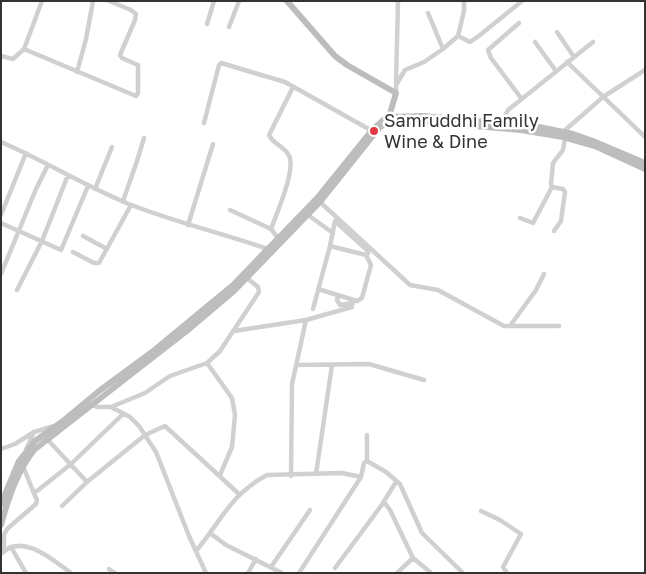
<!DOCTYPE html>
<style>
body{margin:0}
#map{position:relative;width:646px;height:574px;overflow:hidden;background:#fff;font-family:"Golos Text",sans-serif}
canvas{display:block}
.frame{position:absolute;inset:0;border:2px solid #333;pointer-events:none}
</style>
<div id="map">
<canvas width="646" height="574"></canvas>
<div class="frame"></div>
</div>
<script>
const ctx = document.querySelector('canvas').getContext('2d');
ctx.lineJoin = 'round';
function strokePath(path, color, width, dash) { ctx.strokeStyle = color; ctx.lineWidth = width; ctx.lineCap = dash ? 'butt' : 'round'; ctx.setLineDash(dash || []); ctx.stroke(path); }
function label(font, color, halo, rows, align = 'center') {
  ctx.font = font + ' "Golos Text",sans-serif'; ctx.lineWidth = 5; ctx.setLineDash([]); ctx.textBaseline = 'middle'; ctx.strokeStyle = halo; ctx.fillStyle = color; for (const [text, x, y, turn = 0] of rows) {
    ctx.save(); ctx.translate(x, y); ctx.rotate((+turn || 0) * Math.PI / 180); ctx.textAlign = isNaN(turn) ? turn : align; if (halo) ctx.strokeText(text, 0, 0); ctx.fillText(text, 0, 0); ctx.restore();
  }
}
strokePath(new Path2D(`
 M42 1 24 49 136 96 138 93V65L122 58 120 55 135 20 136 14 131 10 109 1
 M428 13 443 49
 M519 23 488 50 491 58 521 98
 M207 24 214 1
 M229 27 239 1
 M557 32 574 57
 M458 36 464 11V1
 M535 42 556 71
 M1 56 13 59 24 49
 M567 62 645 137
 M77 72 86 39 93 1
 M396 82 398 1
 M396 93V85L405 70 424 62 443 49 458 36 470 42 480 35 522 1
 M204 123 219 65 221 63 285 82 374 132
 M501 123 508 110 593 42
 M563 132 603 97 645 70
 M1 142C45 161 85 186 129 204 174 222 222 233 268 249
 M95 189 112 147
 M123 201 137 161 144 138
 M320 202 410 285 438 290 504 326H559
 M230 210 271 229
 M1 215 26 153
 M308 215 333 233
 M520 218 533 223 552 187
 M1 223 61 250 88 186
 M188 225 213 144
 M554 231 561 221 565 192 563 189 552 187 551 184 553 163 563 150 565 138
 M83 236 107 249
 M278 238 271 229C276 215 298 166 288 154 283 146 273 144 269 135L293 87
 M73 252 94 263H99L131 205
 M1 274 36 189 48 165
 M318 289 357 301 362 298 371 265 366 255 330 246
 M17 290 42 241 68 175
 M338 296 337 300 340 305 353 303
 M313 309 330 246 335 221 367 250 368 253
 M510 326 536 290 544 274
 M234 331 306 320 352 307
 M207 363 232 398 235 415 232 447 220 475
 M296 365 369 364 424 380
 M89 404 97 407H111L130 417 139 426 156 452 189 536 206 573
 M111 407 145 393 170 376 207 363 220 351 259 292 258 287 247 278
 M47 439 87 482
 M1 449 15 444 34 432 54 426
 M26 450 34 432
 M367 461 386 472 400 484 422 533 463 573
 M23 466 33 491H37L71 464 123 414
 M316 474 332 365
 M291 476 292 384 306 320
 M384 502 390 510 413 558 430 572
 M62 506 87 482 145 435 165 426 239 494
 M481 511 500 520 521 534 503 567 507 573
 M210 533 226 545 282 573
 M11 547 26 573
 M4 551V535L7 529 36 504 37 500 33 491
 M196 551C221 521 231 494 267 475L342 473 361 477
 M1 554C22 532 53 560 71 573
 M271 567 310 510
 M335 568 381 506 396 482
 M109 569 115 573
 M248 573 256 559
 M299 573 361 477 364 463 367 461V435
 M397 573 413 558`), '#d0d0d0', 4.5);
strokePath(new Path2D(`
 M287 1 335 56 347 65 396 93 389 117V119
 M1 504 19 461 35 441 63 421 99 391 152 352 233 285 319 196 373 129 387 117 424 116 539 127 573 134 593 141 645 163
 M1 525C8 498 17 471 34 450L188 330 234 291 320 202 380 127C389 121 396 120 406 120L521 130 563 137 595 146 645 169`), '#bdbdbd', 6);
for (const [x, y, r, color] of [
 [374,131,5,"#e63946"]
]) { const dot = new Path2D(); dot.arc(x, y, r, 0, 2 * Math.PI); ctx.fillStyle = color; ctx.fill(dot); strokePath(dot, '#fff', 2); }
label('18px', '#333', '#fff', [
 ["Samruddhi Family",384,121],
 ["Wine & Dine",384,142]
], 'left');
</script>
